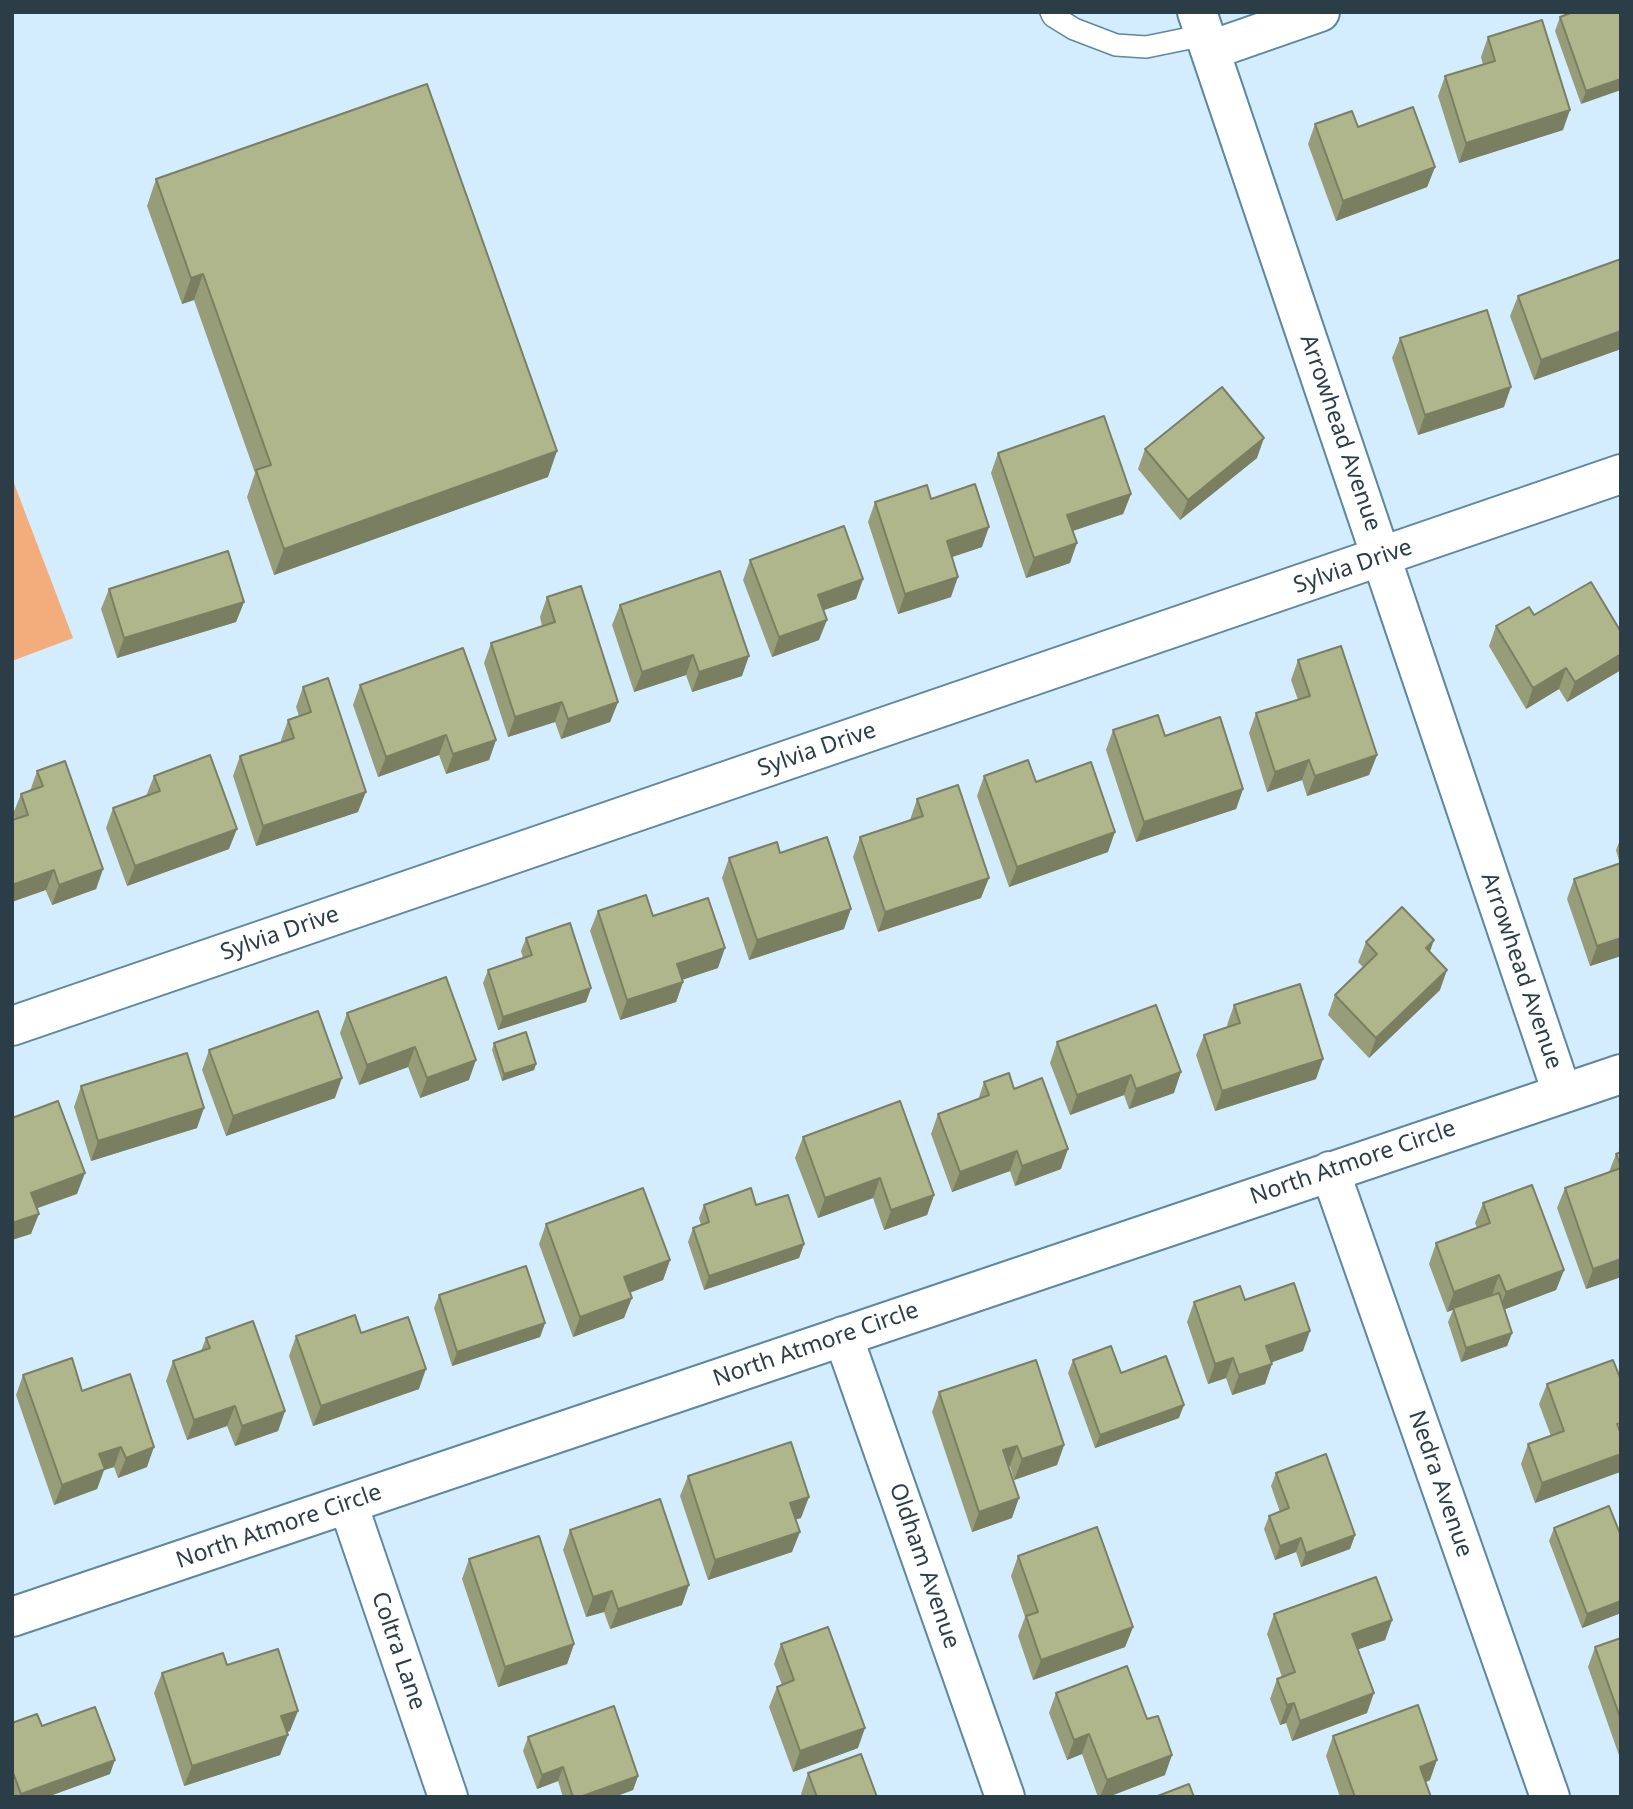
<!DOCTYPE html>
<style>
body{margin:0}
#map{position:relative;width:1633px;height:1809px;overflow:hidden;background:#d3edfe;font-family:"Noto Sans",sans-serif}
canvas{display:block}
.frame{position:absolute;inset:0;border:14px solid #2b3d47;pointer-events:none}
</style>
<div id="map">
<canvas width="1633" height="1809"></canvas>
<div class="frame"></div>
</div>
<script>
const ctx = document.querySelector('canvas').getContext('2d');
ctx.lineJoin = 'round';
function fill(path, color) { ctx.fillStyle = color; ctx.fill(path, 'evenodd'); }
function strokePath(path, color, width, dash) { ctx.strokeStyle = color; ctx.lineWidth = width; ctx.lineCap = dash ? 'butt' : 'round'; ctx.setLineDash(dash || []); ctx.stroke(path); }
function label(font, color, halo, rows, align = 'center') {
  ctx.font = font + ' "Noto Sans",sans-serif'; ctx.lineWidth = 5; ctx.setLineDash([]); ctx.textBaseline = 'middle'; ctx.strokeStyle = halo; ctx.fillStyle = color; for (const [text, x, y, turn = 0] of rows) {
    ctx.save(); ctx.translate(x, y); ctx.rotate((+turn || 0) * Math.PI / 180); ctx.textAlign = isNaN(turn) ? turn : align; if (halo) ctx.strokeText(text, 0, 0); ctx.fillText(text, 0, 0); ctx.restore();
  }
}
fill(new Path2D(`
 M12 478 73 638 12 661Z`), '#f3ac7b');
const lane = new Path2D(`
 M1051 12 1053 16 1074 29 1116 45 1146 47 1205 35`);
const street = new Path2D(`
 M1197 12 1562 1093
 M1211 50 1320 12
 M12 1026 1621 474
 M1330 1171 1550 1797
 M843 1336 1005 1797
 M348 1504 448 1797
 M12 1617 1621 1074`);
strokePath(lane, '#5e87a0', 24);
strokePath(street, '#5e87a0', 42);
strokePath(lane, '#fff', 21);
strokePath(street, '#fff', 38);
fill(new Path2D(`
 M1621 12 1581 104 1555 31 1560 17Z
 M1488 37 1563 130 1459 163 1438 96 1445 76 1483 65 1481 57Z
 M1315 124 1358 127 1435 167 1427 187 1336 221 1308 144Z
 M156 179 548 477 274 575 247 497 255 473 194 300 182 304 147 206Z
 M1621 259V349L1534 380 1510 316 1518 296Z
 M1400 338 1504 407 1418 435 1392 358Z
 M1145 449 1257 458 1180 520 1138 469Z
 M998 453 1131 494 1123 514 1073 531 1070 563 1026 578 991 473Z
 M931 499 982 547 952 557 951 597 898 614 868 522 875 502Z
 M750 560 863 579 856 599 823 610 819 640 772 657 743 580Z
 M109 589 244 602 236 622 117 658 101 609Z
 M547 597 618 702 610 722 561 739 555 722 508 737 484 663 491 643 542 626 540 617Z
 M620 605 742 676 692 692 686 675 634 692 612 625Z
 M1534 615 1621 632V670L1567 702 1559 689 1526 709 1489 646 1496 626Z
 M1298 660 1377 755 1369 775 1307 796 1302 780 1267 792 1249 733 1256 713 1298 700 1291 680Z
 M360 685 496 740 489 760 446 774 439 755 378 777 353 705Z
 M303 687 358 812 256 846 233 776 240 756 281 743V740L288 720 299 716 296 707Z
 M1113 730 1165 736 1243 789 1236 809 1136 842 1106 750Z
 M37 771 103 869 96 889 52 905 13 814 21 794 30 791Z
 M154 776 229 849 127 886 106 828 113 808 146 796Z
 M984 776 1036 782 1108 852 1009 887 977 796Z
 M917 799 981 898 878 932 853 857 860 837 910 820Z
 M1621 837V956L1590 966 1567 899 1574 879 1620 864 1616 850Z
 M780 853 844 929 749 960 722 878 729 858Z
 M598 911 653 916 718 968 683 979V982L676 1002 620 1020 590 931Z
 M526 938 591 988 586 1002 498 1030 483 983 488 970 523 958 521 951Z
 M1366 942 1430 952 1440 990 1369 1058 1328 1015 1335 995 1363 967 1358 962Z
 M446 977 469 1080 420 1098 408 1067 359 1085 340 1033 347 1013Z
 M1234 1005 1316 1079 1215 1111 1196 1055 1204 1035 1228 1027 1227 1025Z
 M1057 1042 1174 1093 1129 1109 1124 1095 1070 1115 1050 1063Z
 M494 1043 536 1064 534 1070 502 1081 492 1050Z
 M209 1050 335 1098 226 1136 202 1070Z
 M984 1082 1014 1089 1061 1169 1015 1186 1010 1171 952 1192 931 1134 938 1114 978 1100Z
 M81 1086 197 1128 91 1161 74 1107Z
 M803 1137 934 1195 927 1215 884 1230 873 1198 818 1218 795 1158Z
 M1621 1152V1277L1586 1289 1557 1208 1565 1188 1609 1172 1616 1154Z
 M1483 1203 1564 1270 1556 1290 1505 1309 1512 1333 1507 1346 1461 1362 1448 1322 1453 1310 1447 1312 1429 1264 1436 1243 1477 1228 1475 1223Z
 M704 1205 804 1244 799 1258 704 1290 688 1242 693 1228 701 1225 699 1218Z
 M546 1224 670 1260 663 1280 630 1293 624 1318 573 1337 539 1244Z
 M439 1295 545 1323 540 1337 452 1366 434 1308Z
 M1194 1302 1303 1351 1272 1362 1265 1384 1232 1395 1226 1378 1208 1384 1187 1322Z
 M361 1333 419 1389 313 1426 289 1356 296 1336Z
 M206 1338 285 1411 278 1431 235 1446 227 1426 187 1440 166 1381 173 1361 201 1351Z
 M1073 1360 1121 1373 1179 1418 1095 1448 1068 1373Z
 M23 1375 82 1391 147 1467 118 1478 114 1467 104 1470 97 1489 54 1505 16 1395Z
 M1547 1384 1620 1472 1535 1503 1521 1464 1528 1444 1551 1436 1539 1404Z
 M939 1392 1064 1445 1057 1465 1014 1480 1010 1466H1008L1012 1518 972 1532 932 1412Z
 M1276 1473 1355 1535 1350 1549 1301 1567 1296 1552 1275 1560 1264 1529 1269 1516 1280 1512 1271 1486Z
 M688 1476 801 1518 796 1519 792 1552 708 1580 680 1496Z
 M1554 1528 1621 1536V1613L1582 1628 1549 1541Z
 M570 1530 682 1605 610 1629 604 1612 586 1617 563 1550Z
 M1018 1556 1133 1627 1125 1647 1033 1680 1018 1636 1025 1617 1011 1576Z
 M469 1559 574 1644 567 1664 498 1687 462 1579Z
 M1274 1614 1392 1620 1385 1640 1358 1649 1367 1713 1292 1741 1286 1723 1280 1725 1270 1699 1277 1679 1282 1677 1267 1634Z
 M1621 1638V1761L1588 1667 1595 1647Z
 M781 1644 858 1748 793 1772 769 1707 777 1687 782 1685 774 1664Z
 M227 1665 290 1731 287 1732 280 1755 184 1786 154 1693 162 1673Z
 M1056 1693 1147 1719 1165 1775 1108 1797H1098L1082 1754 1067 1760 1049 1713Z
 M12 1723 42 1726 110 1774 47 1797H12Z
 M1333 1736 1430 1780 1426 1782 1431 1797H1340L1326 1756Z
 M528 1737 638 1776 633 1790 614 1797H563L558 1781 537 1789 523 1751Z
 M808 1773 877 1797H802L801 1794Z`), '#969d78');
fill(new Path2D(`
 M1621 79V90L1581 104 1586 91Z
 M1570 110 1563 130 1459 163 1466 143Z
 M1435 167 1427 187 1336 221 1343 201Z
 M203 274 194 300 182 304 191 278Z
 M1621 331V349L1534 380 1541 360Z
 M1511 387 1504 407 1418 435 1425 415Z
 M1264 438 1257 458 1180 520 1188 500Z
 M557 451 548 477 274 575 284 549Z
 M1131 494 1123 514 1060 535 1067 515Z
 M989 527 982 547 940 561 947 541Z
 M1077 543 1070 563 1026 578 1034 558Z
 M958 577 951 597 898 614 905 594Z
 M863 579 856 599 810 615 818 595Z
 M244 602 236 622 117 658 124 638Z
 M827 620 819 640 772 657 779 637Z
 M1621 654V670L1567 702 1575 682Z
 M693 655 686 675 634 692 642 672Z
 M749 656 742 676 692 692 699 672Z
 M1566 668 1559 689 1526 709 1533 688Z
 M562 702 555 722 508 737 515 717Z
 M618 702 610 722 561 739 568 719Z
 M446 735 439 755 378 777 386 757Z
 M496 740 489 760 446 774 453 754Z
 M1377 755 1369 775 1307 796 1315 776Z
 M1309 760 1302 780 1267 792 1275 772Z
 M1243 789 1236 809 1136 842 1144 822Z
 M366 792 358 812 256 846 263 826Z
 M237 829 229 849 127 886 135 866Z
 M1115 832 1108 852 1009 887 1017 867Z
 M103 869 96 889 52 905 59 885Z
 M54 870 46 890 12 902V885Z
 M989 878 981 898 878 932 885 912Z
 M851 909 844 929 749 960 757 940Z
 M1621 938V956L1590 966 1597 946Z
 M1434 940 1427 960 1426 948Z
 M725 948 718 968 670 984 677 964Z
 M1447 970 1440 990 1369 1058 1376 1038Z
 M683 982 676 1002 620 1020 627 1000Z
 M591 988 586 1002 498 1030 503 1017Z
 M415 1047 408 1067 359 1085 367 1065Z
 M1323 1059 1316 1079 1215 1111 1222 1091Z
 M476 1060 469 1080 420 1098 427 1078Z
 M536 1064 534 1070 502 1081 504 1074Z
 M1181 1072 1174 1093 1129 1109 1136 1089Z
 M1131 1075 1124 1095 1070 1115 1077 1095Z
 M342 1078 335 1098 226 1136 233 1116Z
 M204 1108 197 1128 91 1161 98 1141Z
 M1068 1149 1061 1169 1015 1186 1022 1166Z
 M1017 1151 1010 1171 952 1192 960 1172Z
 M85 1173 77 1194 24 1213 31 1193Z
 M880 1178 873 1198 818 1218 825 1198Z
 M934 1195 927 1215 884 1230 891 1210Z
 M39 1214 31 1234 12 1240V1223Z
 M804 1244 799 1258 704 1290 709 1276Z
 M1621 1259V1277L1586 1289 1593 1269Z
 M670 1260 663 1280 617 1297 624 1277Z
 M1564 1270 1556 1290 1498 1312 1506 1292Z
 M1499 1275 1492 1295 1447 1312 1454 1292Z
 M632 1298 624 1318 573 1337 580 1317Z
 M545 1323 540 1337 452 1366 457 1352Z
 M1310 1331 1303 1351 1259 1367 1266 1346Z
 M1512 1333 1507 1346 1461 1362 1466 1348Z
 M1233 1358 1226 1378 1208 1384 1215 1364Z
 M1272 1364 1265 1384 1232 1395 1239 1375Z
 M426 1369 419 1389 313 1426 321 1406Z
 M1184 1405 1179 1418 1095 1448 1100 1435Z
 M235 1406 227 1426 187 1440 194 1420Z
 M285 1411 278 1431 235 1446 242 1426Z
 M1064 1445 1057 1465 1014 1480 1022 1459Z
 M1017 1446 1010 1466 996 1470 1003 1450Z
 M121 1447 114 1467 104 1470 97 1489 54 1505 62 1485 99 1454Z
 M154 1447 147 1467 118 1478 126 1458Z
 M1621 1454 1620 1472 1535 1503 1542 1483Z
 M809 1497 801 1518 783 1523 790 1503Z
 M1019 1498 1012 1518 972 1532 979 1512Z
 M800 1532 792 1552 708 1580 715 1560Z
 M1355 1535 1350 1549 1301 1567 1306 1553Z
 M1301 1538 1296 1552 1275 1560 1280 1546Z
 M689 1585 682 1605 610 1629 618 1609Z
 M612 1591 604 1612 586 1617 593 1597Z
 M1621 1601V1613L1582 1628 1587 1614Z
 M1392 1620 1385 1640 1345 1654 1352 1634Z
 M1133 1627 1125 1647 1033 1680 1041 1660Z
 M574 1644 567 1664 498 1687 505 1667Z
 M1374 1693 1367 1713 1292 1741 1300 1721Z
 M1294 1703 1286 1723 1280 1725 1287 1705Z
 M298 1711 290 1731 274 1736 281 1716Z
 M865 1728 858 1748 793 1772 800 1751Z
 M1089 1734 1082 1754 1067 1760 1074 1740Z
 M288 1735 280 1755 184 1786 192 1766Z
 M1172 1755 1165 1775 1108 1797H1100L1107 1780Z
 M115 1760 110 1774 47 1797H20L21 1794Z
 M1437 1760 1430 1780 1413 1787 1420 1767Z
 M563 1767 558 1781 537 1789 542 1775Z
 M638 1776 633 1790 614 1797H580Z`), '#7a7f61');
const building = new Path2D(`
 M1573 12H1621V79L1586 91 1560 17Z
 M1542 20 1570 110 1466 143 1445 76 1495 61 1488 37Z
 M427 84 557 451 284 549 256 470 271 465 203 274 191 278 156 179Z
 M1413 107 1435 167 1343 201 1315 124 1352 111 1358 127Z
 M1621 259V331L1541 360 1518 296Z
 M1487 310 1511 387 1425 415 1400 338Z
 M1222 387 1264 438 1188 500 1145 449Z
 M1104 416 1131 494 1067 515 1077 543 1034 558 998 453Z
 M975 484 989 527 947 541 958 577 905 594 875 502 927 485 931 499Z
 M844 526 863 579 818 595 827 620 779 637 750 560Z
 M228 551 244 602 124 638 109 589Z
 M720 571 749 656 699 672 693 655 642 672 620 605Z
 M1591 582 1621 632V654L1575 682 1566 668 1533 688 1496 626 1529 607 1534 615Z
 M581 586 618 702 568 719 562 702 515 717 491 643 555 622 547 597Z
 M1341 646 1377 755 1315 776 1309 760 1275 772 1256 713 1310 696 1298 660Z
 M463 648 496 740 453 754 446 735 386 757 360 685Z
 M328 678 366 792 263 826 240 756 294 738 288 720 311 712 303 687Z
 M1158 715 1165 736 1220 717 1243 789 1144 822 1113 730Z
 M210 755 237 829 135 866 113 808 160 791 154 776Z
 M1028 760 1036 782 1091 762 1115 832 1017 867 984 776Z
 M65 761 103 869 59 885 54 870 12 885V820L28 815 21 794 43 786 37 771Z
 M958 785 989 878 885 912 860 837 923 816 917 799Z
 M827 837 851 909 757 940 729 858 777 842 780 853Z
 M1621 863V938L1597 946 1574 879Z
 M646 895 653 916 708 898 725 948 677 964 683 982 627 1000 598 911Z
 M1402 907 1434 940 1426 948 1447 970 1376 1038 1335 995 1377 954 1366 942Z
 M570 923 591 988 503 1017 488 970 532 955 526 938Z
 M446 977 476 1060 427 1078 415 1047 367 1065 347 1013Z
 M1300 984 1323 1059 1222 1091 1204 1035 1240 1023 1234 1005Z
 M1156 1005 1181 1072 1136 1089 1131 1075 1077 1095 1057 1042Z
 M318 1011 342 1078 233 1116 209 1050Z
 M526 1032 536 1064 504 1074 494 1043Z
 M187 1053 204 1108 98 1141 81 1086Z
 M1009 1073 1014 1089 1042 1078 1068 1149 1022 1166 1017 1151 960 1172 938 1114 989 1095 984 1082Z
 M58 1101 85 1173 31 1193 39 1214 12 1223V1118Z
 M900 1101 934 1195 891 1210 880 1178 825 1198 803 1137Z
 M1621 1152V1167L1616 1154Z
 M1621 1168V1259L1593 1269 1565 1188Z
 M1532 1185 1564 1270 1506 1292 1499 1275 1454 1292 1436 1243 1490 1223 1483 1203Z
 M643 1188 670 1260 624 1277 632 1298 580 1317 546 1224Z
 M751 1188 756 1205 788 1195 804 1244 709 1276 693 1228 709 1222 704 1205Z
 M526 1266 545 1323 457 1352 439 1295Z
 M1294 1283 1310 1331 1266 1346 1272 1364 1239 1375 1233 1358 1215 1364 1194 1302 1240 1286 1245 1300Z
 M1499 1293 1512 1333 1466 1348 1453 1308Z
 M355 1315 361 1333 408 1317 426 1369 321 1406 296 1336Z
 M253 1321 285 1411 242 1426 235 1406 194 1420 173 1361 210 1348 206 1338Z
 M1111 1346 1121 1373 1166 1356 1184 1405 1100 1435 1073 1360Z
 M72 1358 82 1391 130 1374 154 1447 126 1458 121 1447 99 1454 105 1469 62 1485 23 1375Z
 M1036 1360 1064 1445 1022 1459 1017 1446 1003 1450 1019 1498 979 1512 939 1392Z
 M1613 1360 1621 1380V1423L1617 1424 1621 1434V1454L1542 1483 1528 1444 1564 1431 1547 1384Z
 M791 1442 809 1497 790 1503 800 1532 715 1560 688 1476Z
 M1326 1454 1355 1535 1306 1553 1301 1538 1280 1546 1269 1516 1289 1508 1276 1473Z
 M660 1499 689 1585 618 1609 612 1591 593 1597 570 1530Z
 M1609 1506 1621 1536V1601L1587 1614 1554 1528Z
 M1097 1527 1133 1627 1041 1660 1026 1616 1038 1612 1018 1556Z
 M539 1536 574 1644 505 1667 469 1559Z
 M1376 1577 1392 1620 1352 1634 1374 1693 1300 1721 1294 1703 1287 1705 1277 1679 1295 1672 1274 1614Z
 M828 1627 865 1728 800 1751 777 1687 794 1680 781 1644Z
 M1621 1638V1720L1595 1647Z
 M278 1649 298 1711 281 1716 288 1735 192 1766 162 1673 223 1653 227 1665Z
 M1127 1666 1147 1719 1158 1716 1172 1755 1107 1780 1089 1734 1074 1740 1056 1693Z
 M1418 1705 1437 1760 1420 1767 1431 1797H1355L1333 1736Z
 M614 1706 638 1776 580 1797H573L563 1767 542 1775 528 1737Z
 M95 1707 115 1760 21 1794 12 1770V1723L37 1714 42 1726Z
 M861 1754 877 1797H817L808 1773Z
 M1189 1784 1194 1797H1155Z`);
fill(building, '#afb68b');
strokePath(building, '#7a7f61', 2);
label('23px', '#2b3d47', '#fff', [
 ["Arrowhead Avenue",1340,433,71],
 ["Sylvia Drive",1353,567,-19],
 ["Sylvia Drive",817,750,-19],
 ["Sylvia Drive",280,934,-19],
 ["Arrowhead Avenue",1521,971,71],
 ["North Atmore Circle",1353,1163,-19],
 ["North Atmore Circle",816,1345,-19],
 ["Nedra Avenue",1440,1484,71],
 ["North Atmore Circle",279,1527,-19],
 ["Oldham Avenue",924,1566,71],
 ["Coltra Lane",398,1651,71]
]);
</script>
